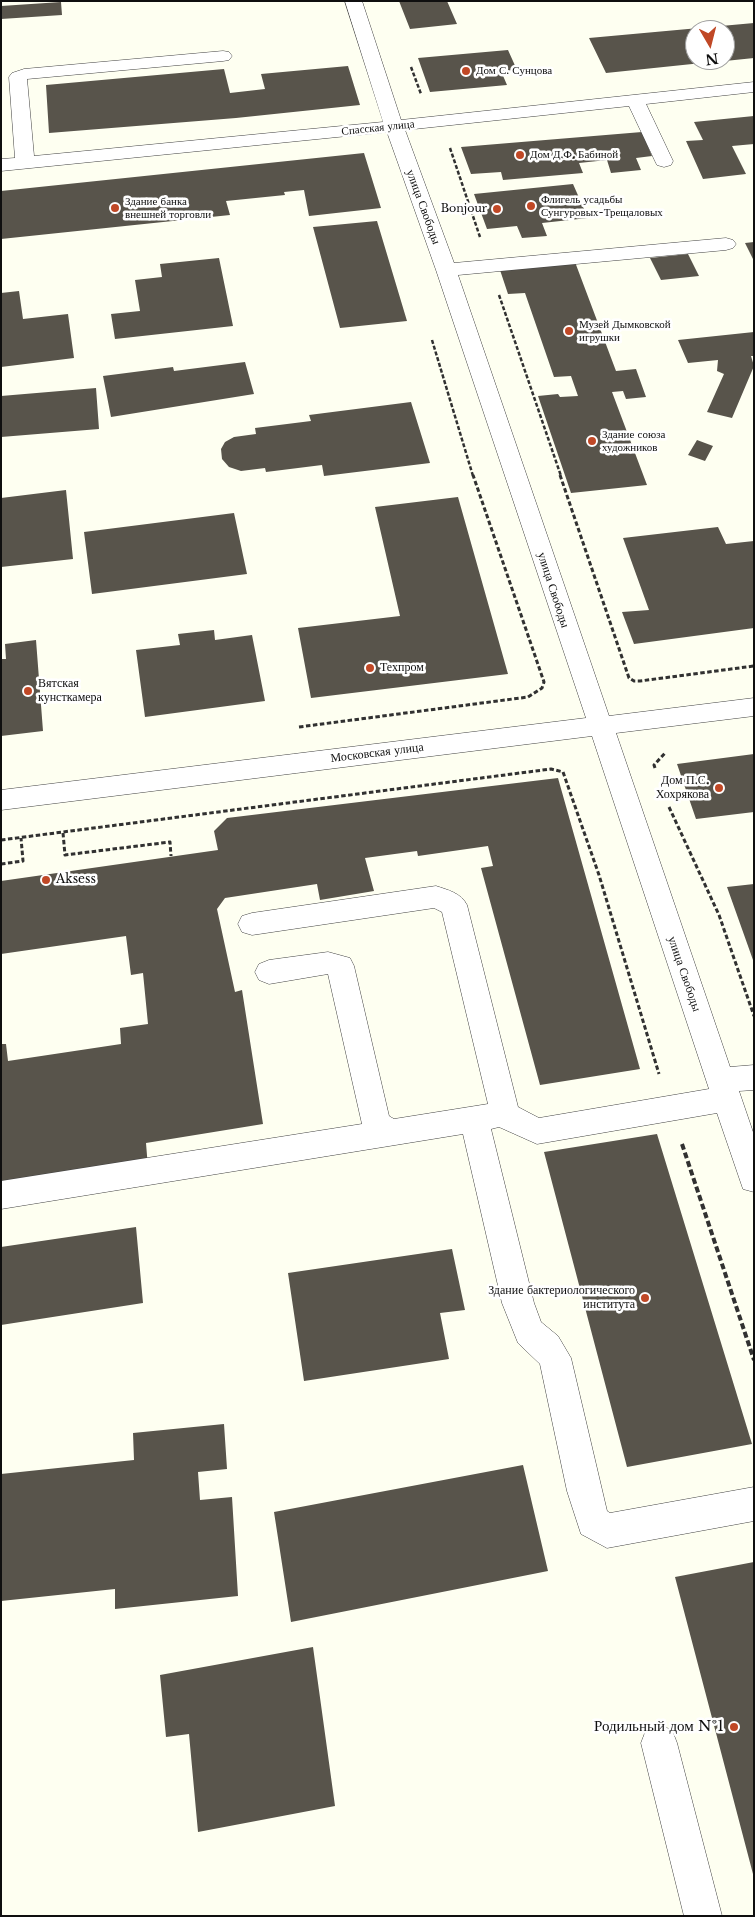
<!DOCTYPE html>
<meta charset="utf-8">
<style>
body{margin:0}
#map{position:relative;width:755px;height:1917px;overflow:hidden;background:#fefff1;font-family:"Libre Baskerville",serif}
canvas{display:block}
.frame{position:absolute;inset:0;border:2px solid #0f0f0f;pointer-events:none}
.north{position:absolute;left:685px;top:20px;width:50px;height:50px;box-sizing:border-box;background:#fff;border:1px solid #9f9f9f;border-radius:50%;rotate:172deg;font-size:14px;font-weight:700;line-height:20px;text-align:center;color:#0f0f0f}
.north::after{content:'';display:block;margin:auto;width:18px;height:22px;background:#c04826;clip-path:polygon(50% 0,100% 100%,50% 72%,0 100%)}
</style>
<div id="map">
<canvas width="755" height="1917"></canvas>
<div class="frame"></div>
<div class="north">N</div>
</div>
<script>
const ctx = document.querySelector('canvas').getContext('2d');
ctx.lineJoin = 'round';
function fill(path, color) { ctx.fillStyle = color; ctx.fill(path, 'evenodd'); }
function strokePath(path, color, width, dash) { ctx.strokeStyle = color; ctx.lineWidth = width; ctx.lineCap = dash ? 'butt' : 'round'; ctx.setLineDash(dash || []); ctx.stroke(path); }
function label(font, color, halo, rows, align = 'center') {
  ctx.font = font + ' "Libre Baskerville",serif'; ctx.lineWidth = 5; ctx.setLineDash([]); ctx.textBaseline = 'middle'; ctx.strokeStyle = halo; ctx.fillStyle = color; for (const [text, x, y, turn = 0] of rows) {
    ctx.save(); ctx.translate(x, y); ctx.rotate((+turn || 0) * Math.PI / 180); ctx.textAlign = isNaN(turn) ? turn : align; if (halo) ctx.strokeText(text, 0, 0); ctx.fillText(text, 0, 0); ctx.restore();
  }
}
fill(new Path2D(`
 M399 1H447L457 24 410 29Z
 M61 2 62 15 1 19V6Z
 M754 23V58L725 61V30H695V60L721 61 606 73 589 38Z
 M508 50 517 70 501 71 507 85 430 92 418 58Z
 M348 66 360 105 236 118 49 133 46 85 224 69 230 93 265 89 261 74Z
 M754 116V144L732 146 746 174 703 179 686 141 703 140 694 122Z
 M642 132 652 156 636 158 641 170 611 173 607 160 579 163 583 173 503 180 501 172 471 174 461 147Z
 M364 153 381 208 309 216 304 190 284 192 285 195 226 201 230 215 1 239V191Z
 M573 184 588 218 542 223 547 236 522 238 517 226 487 229 474 194Z
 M377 221 407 321 340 328 313 227Z
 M754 242V261L745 243Z
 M688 254 699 276 661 280 650 258Z
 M219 258 233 326 115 339 111 314 140 311 135 280 162 277 160 264Z
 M575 262 616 371 636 369 646 397 626 399 623 391 612 392 647 485 571 493 538 396 558 394 560 397 578 396 571 376 554 377 525 293 508 294 500 270Z
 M19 291 23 319 68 314 74 358 1 367V293Z
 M754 332V356H751L754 366 732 418 707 412 724 374 717 371 718 360 688 363 678 340Z
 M245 362 254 394 111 417 103 376 173 367 174 371Z
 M96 388 99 429 1 437V396Z
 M411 402 430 463 324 476 322 465 266 472 265 468 241 471 229 467 222 459 221 449 225 442 234 437 256 434 255 428 311 421 309 415Z
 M697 440 713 446 705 461 688 455Z
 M66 490 73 559 1 567V498Z
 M458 497 508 674 311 698 298 628 400 616 375 507Z
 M234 513 247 574 92 594 84 532Z
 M718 527 726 544 754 541V628L634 644 622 612 649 610 623 538Z
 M214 630 215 640 252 635 265 701 145 717 136 650 180 645 178 634Z
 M36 640 43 731 1 736V659H6L5 644Z
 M754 754V812L696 819 677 764Z
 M558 778 640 1069 540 1085 481 868 493 866 488 846 418 856 417 851 365 858 374 891 320 900 317 884 225 898 217 909 235 992 242 990 263 1124 146 1143 148 1168 1 1191V1044H6L8 1061 121 1044 120 1028 148 1024 143 973 131 975 126 936 1 954V881L218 850 214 831 227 818Z
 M754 884V960H753L727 887Z
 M657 1134 752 1444 627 1467 544 1152Z
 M136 1227 143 1303 1 1325V1247Z
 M452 1249 465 1310 440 1313 449 1359 304 1381 288 1273Z
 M224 1424 227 1469 198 1472 200 1500 232 1497 238 1596 115 1609V1589L1 1601V1474L134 1460 133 1433Z
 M523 1465 548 1571 291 1622 274 1512Z
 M754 1562V1874H753L675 1577Z
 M313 1647 335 1806 198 1832 189 1734 166 1737 160 1675Z`), '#58544b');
const minor = new Path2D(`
 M345 1H362L401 120 754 82V92L646 104 673 161 671 165 664 167 657 165 655 161 629 106 405 130 454 263 726 238 733 240 736 244 733 248 726 250 458 275 609 716 754 698V716L616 733 730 1067 754 1065V1090L739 1091 754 1135V1192L743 1189 717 1113 537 1144 499 1127 491 1129 534 1303 541 1322 558 1336 571 1358 607 1511 610 1513 754 1487V1521L607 1548 581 1534 567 1491 540 1364 518 1343 502 1303 463 1134 1 1209V1181L362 1124 328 974 269 984 259 980 255 972 259 964 269 960 328 952 350 958 354 966 389 1116 394 1119 488 1104 442 912 434 908 252 935 242 932 238 924 242 916 252 913 436 886C448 890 461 893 467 905L518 1107 539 1118 709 1089 592 736 1 810V790L586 718 436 270 387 132 1 171V159L15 158 9 77 12 73 24 69 223 51 229 52 232 56 229 60 223 61 27 79 34 156 383 122Z
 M659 1725 672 1730 677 1743 722 1916H684L641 1743 646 1730Z`);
strokePath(minor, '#424242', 1);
strokePath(new Path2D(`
 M411 67 421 94
 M450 148 480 237
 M499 295 561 476
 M432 340 473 476`), '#313131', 2.5, [4, 2]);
strokePath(new Path2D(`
 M560 475 629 678 634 681H640L754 666
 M299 727 528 697 542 688 544 682 473 475
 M655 768 654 765 666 752
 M669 807 719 915 754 1016
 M63 833 65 855 170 842 171 856
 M1 840 551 769 563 772 599 875 659 1074
 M1 864 23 861 21 838`), '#313131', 3, [4.5, 2.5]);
strokePath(new Path2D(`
 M682 1144 754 1360`), '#313131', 4, [6, 3]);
fill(minor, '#fff');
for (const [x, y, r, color] of [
 [466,71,5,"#c04826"],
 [520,155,5,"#c04826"],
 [531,206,5,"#c04826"],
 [115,208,5,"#c04826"],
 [497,209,5,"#c04826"],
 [569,331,5,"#c04826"],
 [592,441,5,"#c04826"],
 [370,668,5,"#c04826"],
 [28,691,5,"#c04826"],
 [719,788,5,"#c04826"],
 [46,880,5,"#c04826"],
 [645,1298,5,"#c04826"],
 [734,1727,5,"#c04826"]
]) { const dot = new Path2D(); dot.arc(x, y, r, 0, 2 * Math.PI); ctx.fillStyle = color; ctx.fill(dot); strokePath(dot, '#fff', 2); }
label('11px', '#0f0f0f', '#fff', [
 ["Дом С. Сунцова",476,71],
 ["Дом Д.Ф. Бабиной",530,155],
 ["Флигель усадьбы",541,200],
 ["Сунгуровых-Трещаловых",541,213],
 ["Здание банка",125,202],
 ["внешней торговли",125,215],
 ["Bonjour",487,209,"right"],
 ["Музей Дымковской",579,325],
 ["игрушки",579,338],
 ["Здание союза",602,435],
 ["художников",602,448]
], 'left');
label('11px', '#0f0f0f', '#fff', [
 ["Спасская улица",378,128,-6]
]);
label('12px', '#0f0f0f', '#fff', [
 ["улица Свободы",423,207,70],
 ["улица Свободы",553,590,72],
 ["Московская улица",377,753,-7],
 ["улица Свободы",684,974,71]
]);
label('12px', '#0f0f0f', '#fff', [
 ["Техпром",380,668],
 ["Вятская",38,684],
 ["кунсткамера",38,698],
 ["Дом П.С.",709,781,"right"],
 ["Хохрякова",709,795,"right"],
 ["Aksess",56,880],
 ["Здание бактериологического",635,1291,"right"],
 ["института",635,1305,"right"]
], 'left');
label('15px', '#0f0f0f', '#fff', [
 ["Родильный дом №1",724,1727]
], 'right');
</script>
